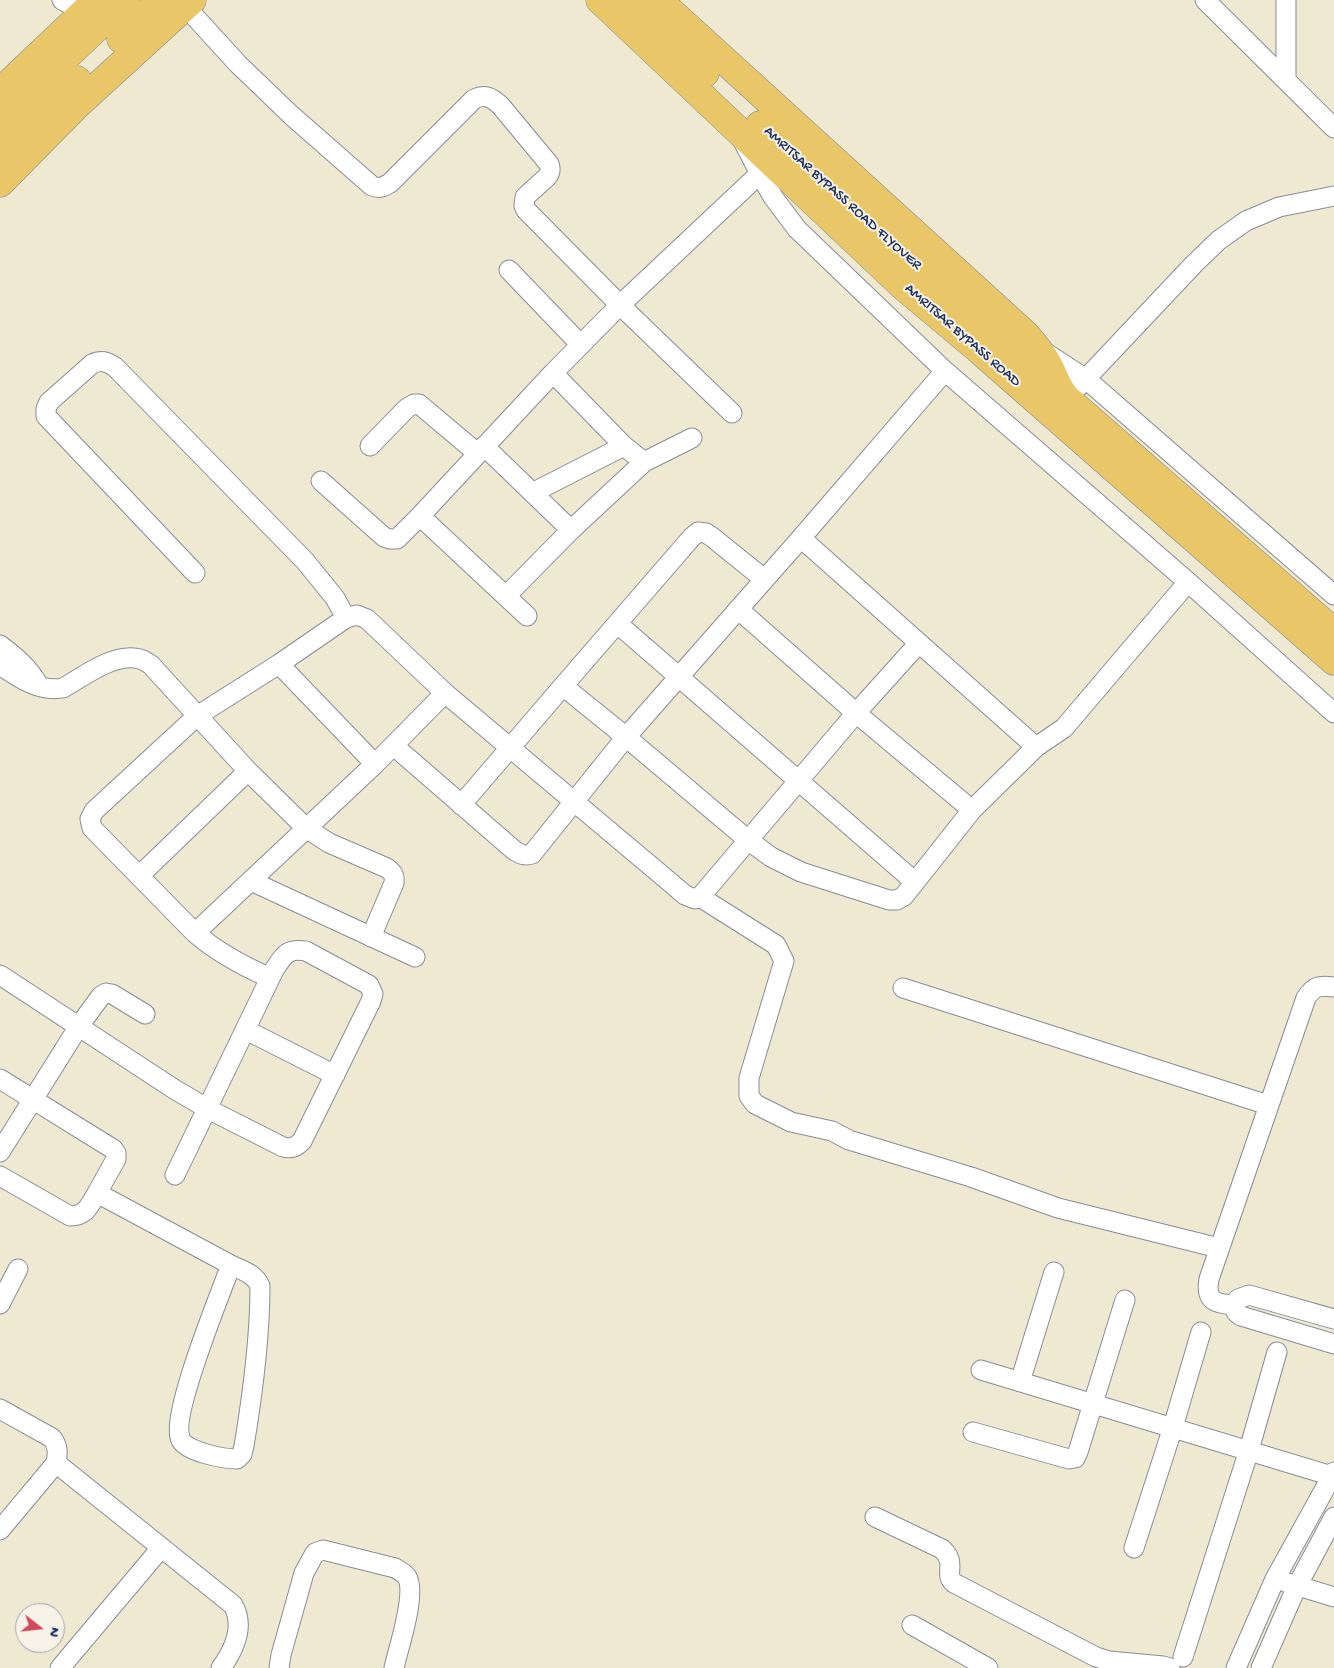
<!DOCTYPE html>
<style>
body{margin:0}
#map{position:relative;width:1334px;height:1668px;overflow:hidden;background:#f0e9d1;font-family:"Gochi Hand",sans-serif}
canvas{display:block}
.north{position:absolute;left:15px;top:1603px;width:50px;height:50px;box-sizing:border-box;background:#f7f3e8;border:1px solid #9fa5b1;border-radius:50%;rotate:106deg;font-size:14px;font-weight:700;line-height:20px;text-align:center;color:#1b2f5e}
.north::after{content:'';display:block;margin:auto;width:18px;height:22px;background:#d1495b;clip-path:polygon(50% 0,100% 100%,50% 72%,0 100%)}
</style>
<div id="map">
<canvas width="1334" height="1668"></canvas>
<div class="north">N</div>
</div>
<script>
const ctx = document.querySelector('canvas').getContext('2d');
ctx.lineJoin = 'round';
function strokePath(path, color, width, dash) { ctx.strokeStyle = color; ctx.lineWidth = width; ctx.lineCap = dash ? 'butt' : 'round'; ctx.setLineDash(dash || []); ctx.stroke(path); }
function label(font, color, halo, rows, align = 'center') {
  ctx.font = font + ' "Gochi Hand",sans-serif'; ctx.lineWidth = 4; ctx.setLineDash([]); ctx.textBaseline = 'middle'; ctx.strokeStyle = halo; ctx.fillStyle = color; for (const [text, x, y, turn = 0] of rows) {
    ctx.save(); ctx.translate(x, y); ctx.rotate((+turn || 0) * Math.PI / 180); ctx.textAlign = isNaN(turn) ? turn : align; if (halo) ctx.strokeText(text, 0, 0); ctx.fillText(text, 0, 0); ctx.restore();
  }
}
const minor = new Path2D(`
 M62 0 85 12
 M1205 0 1334 128
 M1286 0V80
 M185 6 238 64 291 115 372 186C380 189 383 187 390 183L474 99C485 94 491 97 500 105L549 164C551 169 551 172 547 177L525 197 524 206 526 210 620 305 732 413
 M744 143 760 174 773 197 797 229 945 371 1188 582 1334 713
 M509 270 581 345
 M1043 351 1086 379 1334 595
 M553 373 624 446 644 462
 M1078 387 1194 264 1219 240 1246 221 1279 207 1334 196
 M370 446 407 408 414 404H419L477 453
 M484 446 571 530
 M321 481 384 537 390 539H397L420 516 553 373 620 305 768 166
 M534 492 624 446
 M420 516 527 616
 M801 538 1036 747
 M195 573 46 416V409L49 402 92 364C101 360 106 361 115 367L305 561 335 598 346 618
 M764 579 712 537 706 533 698 532 692 537 563 686 626 737 748 840 771 857 801 872 889 900H897L904 896 972 810 1036 747 1064 728 1188 582
 M506 596 571 530 644 462 692 438
 M738 609 856 713 972 810
 M618 624 915 882
 M0 645C16 657 29 668 39 686
 M279 664 375 764
 M0 665C19 678 39 692 63 688 84 676 115 652 140 659 144 660 148 663 151 665L248 771 306 828 329 843 387 868C393 873 395 875 394 883L371 937
 M445 693 665 878 685 895 695 899 700 897 856 713 919 643
 M394 746 515 851C522 855 525 856 532 854L626 737 801 538 945 371
 M461 805 563 686
 M139 876 248 771
 M251 881 415 957
 M700 897 776 945 784 961 749 1078V1096L755 1104 791 1122 832 1131 849 1140 971 1177 1058 1208 1219 1248
 M195 933 375 764 445 693 367 619 357 615 346 618 279 664 197 716 94 811 90 819 92 828 195 933C218 953 243 966 270 978
 M0 975 174 1089 208 1109 283 1147C292 1149 296 1147 302 1141L371 1001 373 994 369 985 306 951C287 948 284 955 274 970L175 1175
 M903 988 1268 1105
 M246 1030 335 1075
 M0 1079 113 1149 116 1153V1159L97 1193
 M0 1152 79 1026 101 996 106 993 112 994 145 1014
 M0 1176 70 1216C86 1216 90 1205 97 1193L231 1265C221 1292 169 1418 181 1440 187 1452 224 1459 237 1459L242 1454 244 1446C253 1392 260 1340 260 1286 254 1273 243 1271 231 1265
 M0 1304 18 1269
 M1235 1305C1215 1304 1205 1301 1209 1279L1306 998C1314 986 1319 985 1334 987
 M1334 1319 1249 1295 1238 1299 1235 1305 1236 1312 1241 1316 1334 1344
 M981 1370 1332 1476
 M1020 1382 1054 1272
 M0 1409 52 1438C58 1446 58 1452 56 1463L0 1530
 M973 1432 1069 1459 1075 1458 1078 1452 1125 1300
 M56 1463 233 1605C245 1626 234 1650 221 1668
 M875 1517 942 1549C958 1564 943 1574 954 1583L1096 1657 1109 1661 1163 1666 1170 1668
 M1134 1548 1173 1427 1201 1332
 M1285 1582 1334 1597
 M912 1625 988 1668
 M1183 1657 1249 1450 1277 1352
 M60 1668 161 1548
 M279 1668 281 1655 304 1573 315 1553 323 1550 395 1568C400 1571 404 1573 407 1577 417 1594 398 1649 394 1668
 M1236 1668 1275 1579 1334 1472
 M1261 1668 1297 1586 1334 1517`);
const highway = new Path2D(`
 M600 0 904 287 978 349 1334 661
 M628 0 705 73
 M658 0 1025 334C1033 343 1041 352 1047 363 1054 375 1057 389 1067 399L1334 632
 M121 39 161 0
 M0 92 97 0
 M0 119 126 0
 M760 125 912 262 1045 379
 M0 152 77 80
 M0 183 77 105 192 0`);
strokePath(minor, '#868c98', 21);
strokePath(highway, '#868c98', 29);
strokePath(minor, '#fff', 19);
strokePath(highway, '#e9c769', 28);
label('15px', '#1b2f5e', '#f7f3e8', [
 ["AMRITSAR BYPASS ROAD FLYOVER",842,199,42],
 ["AMRITSAR BYPASS ROAD",962,336,41]
]);
</script>
